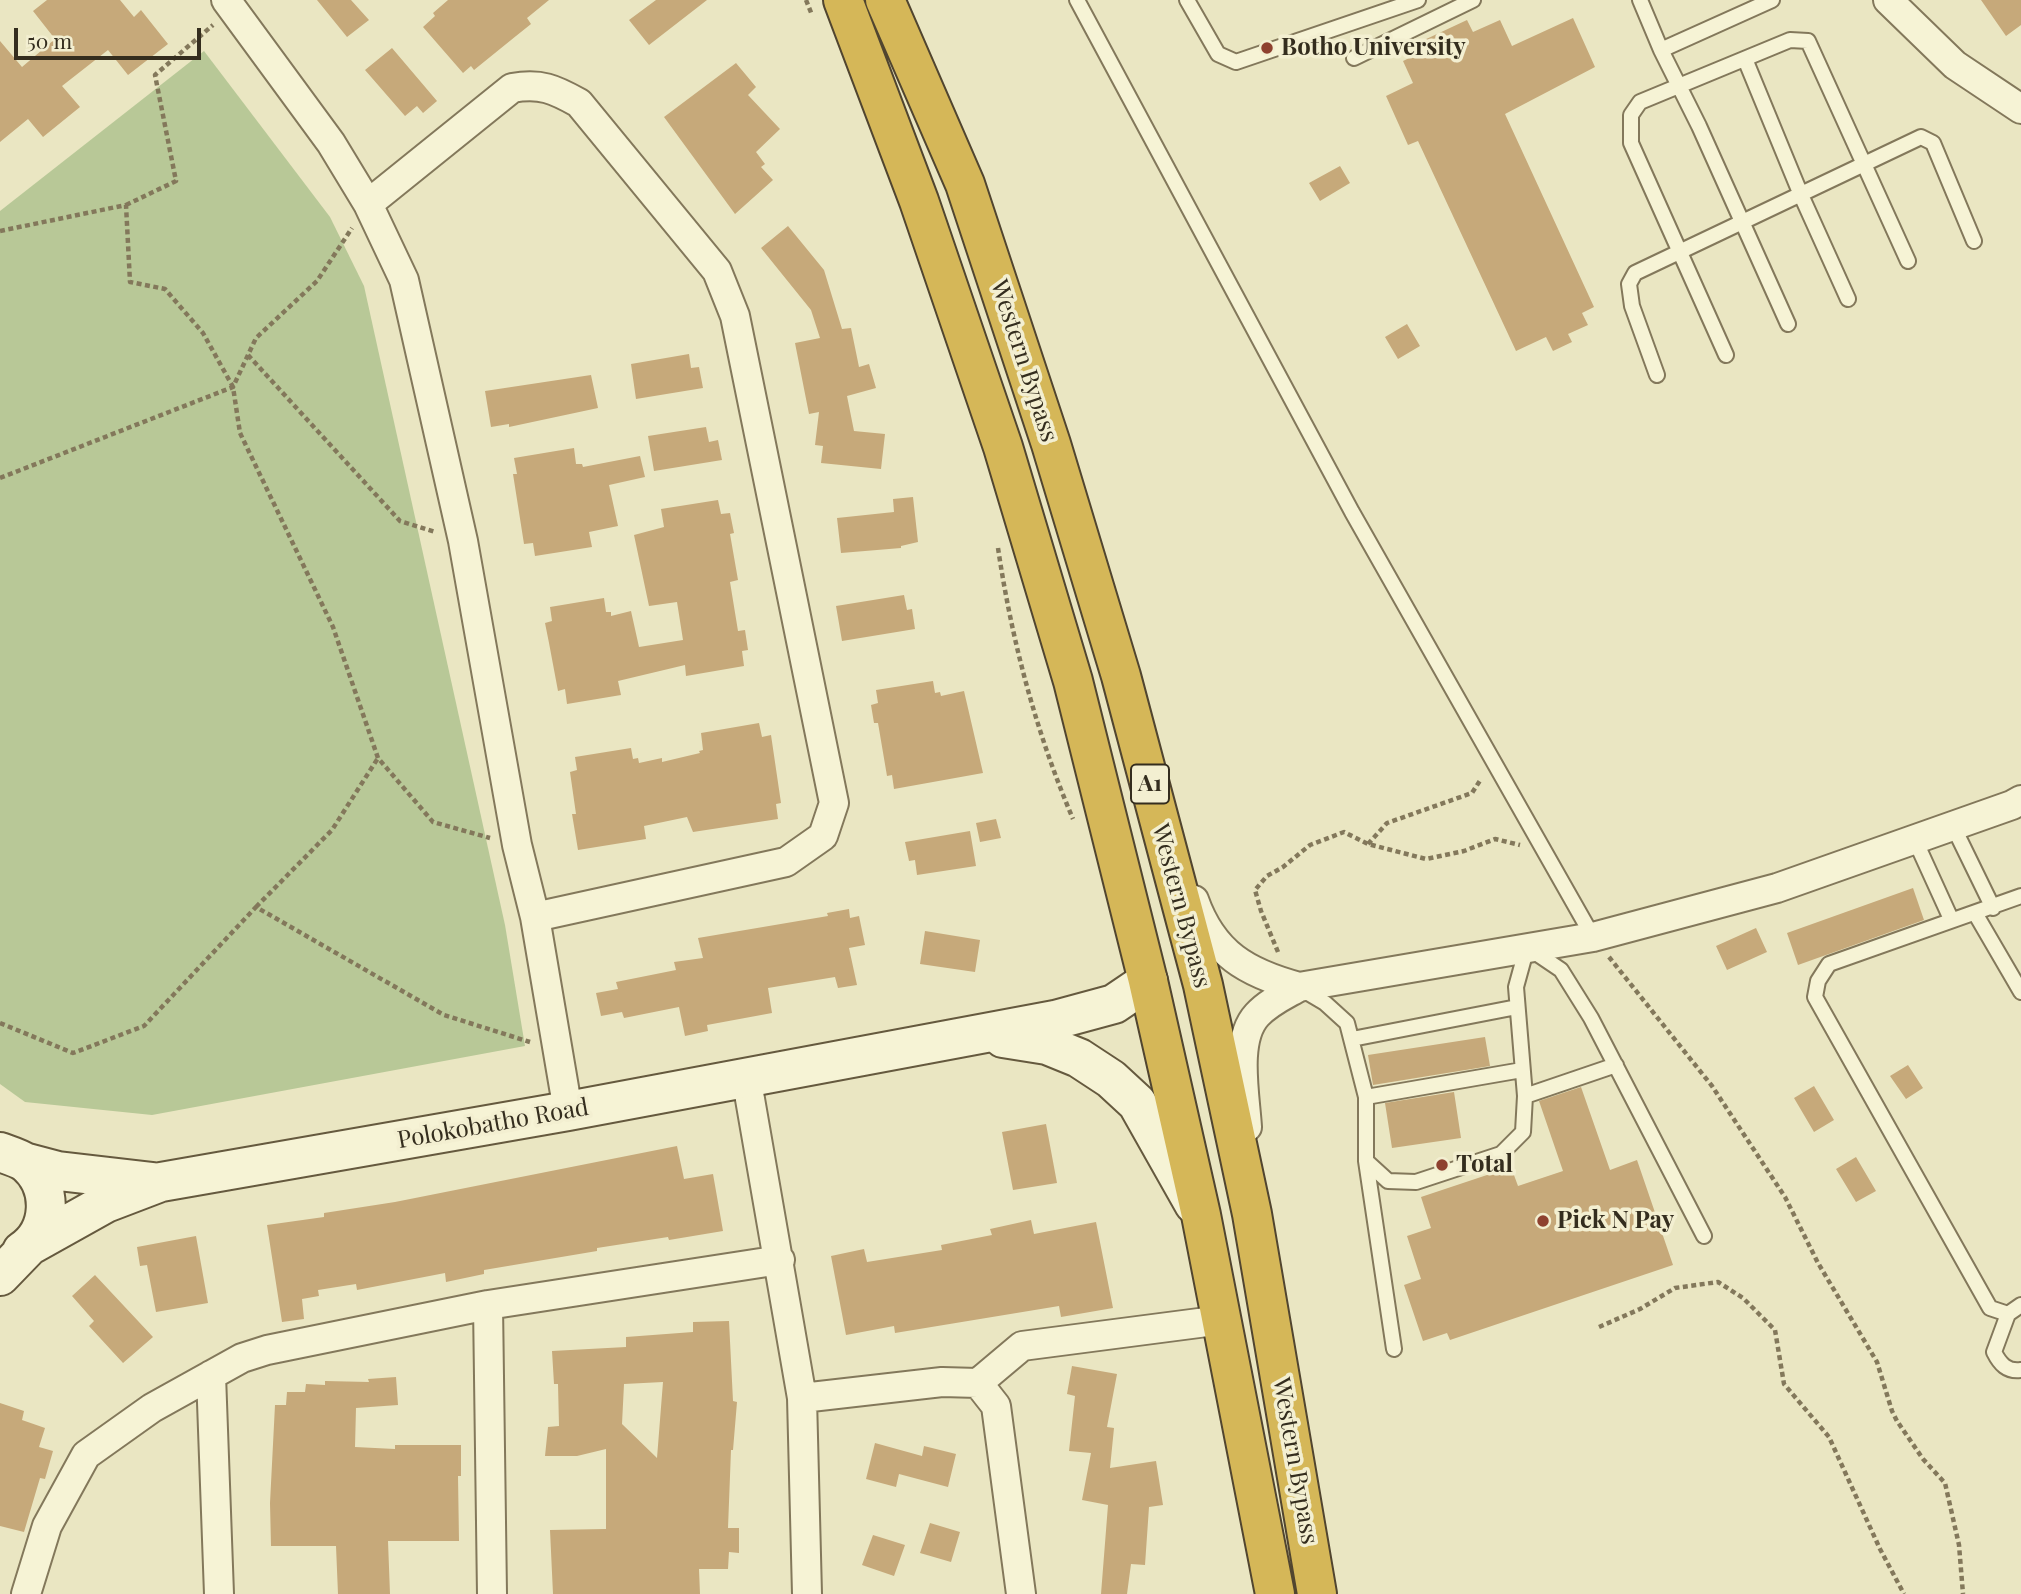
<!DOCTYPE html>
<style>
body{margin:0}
#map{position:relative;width:2021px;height:1594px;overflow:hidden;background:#eae6c2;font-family:"Playfair Display",serif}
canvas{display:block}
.scale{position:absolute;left:14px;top:28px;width:187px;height:32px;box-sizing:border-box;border:4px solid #342d1e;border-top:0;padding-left:9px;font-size:21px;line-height:24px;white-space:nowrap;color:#342d1e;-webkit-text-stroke:5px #f3efd1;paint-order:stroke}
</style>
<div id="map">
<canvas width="2021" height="1594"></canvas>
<div class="scale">50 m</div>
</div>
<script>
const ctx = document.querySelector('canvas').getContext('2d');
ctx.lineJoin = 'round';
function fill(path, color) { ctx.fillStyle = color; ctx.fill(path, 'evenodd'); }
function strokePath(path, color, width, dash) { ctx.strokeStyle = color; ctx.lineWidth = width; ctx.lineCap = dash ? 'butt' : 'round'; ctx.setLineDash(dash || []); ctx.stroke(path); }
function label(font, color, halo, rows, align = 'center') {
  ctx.font = font + ' "Playfair Display",serif'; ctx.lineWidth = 7; ctx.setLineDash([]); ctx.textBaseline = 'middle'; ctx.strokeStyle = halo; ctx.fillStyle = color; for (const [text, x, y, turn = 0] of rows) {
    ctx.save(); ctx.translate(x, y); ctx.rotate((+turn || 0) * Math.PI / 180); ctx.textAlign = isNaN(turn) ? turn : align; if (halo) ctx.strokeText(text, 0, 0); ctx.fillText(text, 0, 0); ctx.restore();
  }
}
fill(new Path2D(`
 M204 51 330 217 364 286 505 925 525 1046 152 1115 25 1102 0 1084V211Z`), '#b8c897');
fill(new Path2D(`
 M47 0H120L134 17 141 10 168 44 128 75 108 50 62 86 80 107 43 137 28 119 0 142V41L22 67 55 39 33 11Z
 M317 0H351L369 20 347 37Z
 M448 0H549L527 18 531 24 516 36 474 70 471 66 463 73 423 27 435 16 433 13Z
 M656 0H707L649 45 629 20Z
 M1981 0H2021V25L2006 36Z
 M1573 18 1595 67 1505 114 1594 307 1582 313 1588 325 1568 334 1572 342 1553 351 1546 337 1516 351 1418 141 1408 145 1386 96 1413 83 1403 61 1426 50 1422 41 1467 20 1473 32 1500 20 1512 46Z
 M392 48 437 101 423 113 417 106 405 116 365 70Z
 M736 63 756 87 748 95 780 129 756 152 765 164 761 167 773 180 735 214 664 117Z
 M1340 166 1350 183 1320 201 1309 183Z
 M788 226 824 270 842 329 851 328 859 367 869 364 876 388 847 396 854 431 885 434 881 469 821 463 823 446 815 445 819 412 809 414 795 343 820 338 811 310 761 248Z
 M1407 324 1420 346 1398 359 1385 337Z
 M689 354 691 368 699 367 703 388 636 399 631 364Z
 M591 375 598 408 509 427V424L491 427 485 391Z
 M706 427 709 442 718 440 722 460 654 471 648 436Z
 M574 448 576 464H582L583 467 640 456 645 477 609 485 618 526 589 532 592 547 535 556 533 543 524 544 513 474H517L514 458Z
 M913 497 918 542 901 546V548L841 553 837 518 894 512 893 499Z
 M718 500 721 514 730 513 734 533 730 534 738 580 730 582 738 631 745 630 748 650 742 651 744 666 686 676 685 665 618 681 621 695 567 704 565 689 558 691 549 643 545 623 552 621 550 607 604 598 606 612H611V616L631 611 639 647 683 640 677 602 649 606 634 535 664 527 661 509Z
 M904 595 907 610 912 609 915 629 842 641 836 606Z
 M933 681 935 693 940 692 941 696 964 691 983 773 894 789 892 775 887 776 878 723H874L871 705 878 703 876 690Z
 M759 723 762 737 771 735 781 803 776 804 778 819 693 832 687 817 644 826 646 839 578 850 572 814H576L570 772 577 770 575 757 631 748 633 759 638 758 639 763 662 758V762L700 753 699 751 703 750 701 733Z
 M996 819 1001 838 980 842 976 823Z
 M970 831 976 866 917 875 915 860 909 861 905 842Z
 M1913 888 1924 920 1798 965 1787 933Z
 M849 909 850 918 859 916 865 945 849 948 857 985 838 988 835 977 768 988 772 1013 707 1025 708 1031 685 1036 679 1007 624 1018 622 1012 601 1016 596 993 618 989 616 982 676 970 674 962 703 958 698 938 828 916 827 913Z
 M1756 928 1767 952 1727 970 1716 946Z
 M925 931 980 940 975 972 920 964Z
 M1485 1037 1490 1066 1373 1085 1368 1055Z
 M1908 1065 1923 1088 1906 1099 1890 1076Z
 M1814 1086 1834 1120 1814 1132 1794 1098Z
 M1581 1087 1610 1170 1637 1160 1673 1265 1450 1340 1447 1333 1423 1341 1404 1285 1421 1279 1407 1236 1431 1228 1421 1197 1511 1167 1518 1186 1563 1171 1539 1101Z
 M1454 1092 1461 1138 1392 1148 1385 1103Z
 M1046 1124 1057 1183 1013 1190 1002 1132Z
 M677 1146 684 1179 713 1174 723 1231 669 1240 668 1237 597 1248V1251L484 1270V1274L446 1282 445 1273 357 1290 356 1284 318 1290 319 1296 302 1299 304 1319 282 1322 267 1225 324 1217V1213L395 1202Z
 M1856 1157 1876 1191 1856 1202 1836 1169Z
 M1031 1220 1034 1234 1096 1222 1113 1308 1061 1317 1059 1306 895 1333 894 1326 846 1335 831 1256 864 1249 867 1262 942 1250 941 1245 992 1235 990 1229Z
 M196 1236 208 1303 156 1312 147 1265 140 1266 137 1247Z
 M95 1275 153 1337 123 1363 89 1326 94 1321 72 1296Z
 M729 1321 733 1401 737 1402 733 1450H731L728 1528H739V1553L729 1552 728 1569H699L700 1594H553L550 1530 606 1529V1449L577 1456H545L548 1427 559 1426 558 1384H554L552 1351 626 1347V1337L693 1332V1322ZM663 1382 657 1458 622 1424 624 1384Z
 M1072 1366 1117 1374 1107 1427 1114 1428 1110 1468 1156 1461 1163 1505 1149 1507 1145 1565 1131 1564 1127 1594H1101L1108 1505 1082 1500 1091 1453 1069 1451 1075 1396 1067 1394Z
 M396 1377 398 1405 356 1408 355 1447 395 1449V1445H461V1476H458L459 1541H388L390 1594H338L336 1546H271L270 1503 275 1405H286L287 1392H305L306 1384 325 1385V1381L369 1382 368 1379Z
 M0 1403 24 1411 22 1420 45 1428 39 1447 53 1451 45 1479 40 1478 24 1532 0 1526Z
 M875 1443 922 1456 924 1446 956 1454 948 1487 899 1474 896 1487 866 1479Z
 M930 1523 960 1532 951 1562 920 1553Z
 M873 1535 905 1545 894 1576 862 1565Z`), '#c6a97a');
const lane = new Path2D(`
 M1077 0 1352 512 1593 937
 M1187 0 1218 54 1236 62 1418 0
 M1640 0 1661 50 1699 126 1788 324
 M1661 50 1772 0
 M1354 58 1473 0
 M1745 59 1801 195 1848 299
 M1726 355 1631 143V115L1640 102 1790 40 1808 41 1908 261
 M1657 375 1632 306 1629 284 1635 273 1921 137 1933 143 1974 241
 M1953 826 1993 908
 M1915 840 1951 919
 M2021 896 1829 964 1818 981 1815 997 1990 1308 2008 1314 2021 1305
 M1975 913 2021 992
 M1303 990 1325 1003 1347 1023 1366 1097V1161L1388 1181 1416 1182 1501 1154 1523 1132 1525 1096 1516 987 1527 947 1561 970 1591 1018 1704 1236
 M1352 1039 1517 1007
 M1525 1096 1616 1065
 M1366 1097 1522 1070
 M1366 1161 1394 1349
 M2008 1314 1994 1352C2000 1364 2007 1372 2021 1370`);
const street = new Path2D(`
 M226 0 331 143 368 204 404 280 463 541 517 845 535 917 568 1111
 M1888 0 1955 65 2021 109
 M368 204 512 88C541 83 554 89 579 103L717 271 735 316 834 803 823 836 786 862 535 917
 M1194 900C1213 954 1247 973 1299 987
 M746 1076 802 1398 807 1594
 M1247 1127C1245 1094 1234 1040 1257 1015 1269 1002 1285 995 1299 987L1593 937 1777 888 2012 805 2021 800
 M488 1305 492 1594
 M211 1375 219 1594
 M978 1383 1022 1346 1222 1320
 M802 1398 942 1382 978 1383 996 1406 1021 1594
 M26 1594 47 1526 86 1455 152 1408 242 1358 267 1350 488 1305 780 1260`);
const secondary = new Path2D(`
 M1003 1038 1047 1045 1079 1058 1111 1079 1137 1103 1194 1204
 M0 1152C8 1155 19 1158 26 1163 54 1187 52 1231 22 1251
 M24 1162 58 1171 153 1182
 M0 1276 29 1246 106 1203 161 1182 568 1111 1055 1020 1114 1004 1148 981`);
const highway = new Path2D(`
 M843 0 919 201 1003 447 1073 681 1148 981 1201 1215 1275 1594
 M885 0 965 184 1051 444 1121 676 1203 985 1252 1214 1317 1594`);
strokePath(lane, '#83785b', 18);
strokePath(street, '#83785b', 32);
strokePath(secondary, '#65593e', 42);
strokePath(highway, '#51452f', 42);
strokePath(new Path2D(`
 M806 0 812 15
 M126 205 176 181 155 75 213 25
 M0 231 126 205 130 282 165 289 203 333 233 387 240 433 333 627 378 758 433 822 490 838
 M248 355 400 521 435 532
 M0 478 233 387 256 338 317 281 352 228
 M998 548C1012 642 1036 732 1073 819
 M1368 844 1387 823 1472 793 1481 779
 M256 907 332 830 378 758
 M1278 952 1261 911 1255 890 1267 876 1283 867 1310 845 1344 832 1368 844 1426 859 1464 851 1495 839 1520 845
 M1609 957 1712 1086 1785 1197 1818 1263 1877 1362 1892 1411 1897 1421 1923 1459 1945 1483 1959 1545 1963 1594
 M0 1023 73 1053 144 1026 256 907 444 1015 530 1042
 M1599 1327 1640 1309 1675 1288 1718 1282 1743 1298 1775 1330 1784 1384 1829 1437 1880 1549 1904 1594`), '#83785b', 4.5, [5, 3.5]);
strokePath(lane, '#f6f3d5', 14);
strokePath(street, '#f6f3d5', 28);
strokePath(secondary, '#f6f3d5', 38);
strokePath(highway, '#d5b758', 38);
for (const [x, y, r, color] of [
 [1267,48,7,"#8e412f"],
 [1442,1165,7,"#8e412f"],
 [1543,1221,7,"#8e412f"]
]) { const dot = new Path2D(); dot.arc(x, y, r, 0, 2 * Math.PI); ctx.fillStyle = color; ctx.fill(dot); strokePath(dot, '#f3efd1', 2.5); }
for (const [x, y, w] of [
 [1150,784,38]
]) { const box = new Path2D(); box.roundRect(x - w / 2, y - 19.5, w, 39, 5); ctx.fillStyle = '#f3efd1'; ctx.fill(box); strokePath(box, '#342d1e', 2); }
label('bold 23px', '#342d1e', null, [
 ["A1",1150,784]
]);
label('bold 24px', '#342d1e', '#f3efd1', [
 ["Botho University",1281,48],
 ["Total",1456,1165],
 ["Pick N Pay",1557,1221]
], 'left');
label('24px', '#342d1e', '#f3efd1', [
 ["Western Bypass",1024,361,72],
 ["Western Bypass",1181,906,75],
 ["Polokobatho Road",493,1124,-10],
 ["Western Bypass",1295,1461,80]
]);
</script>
